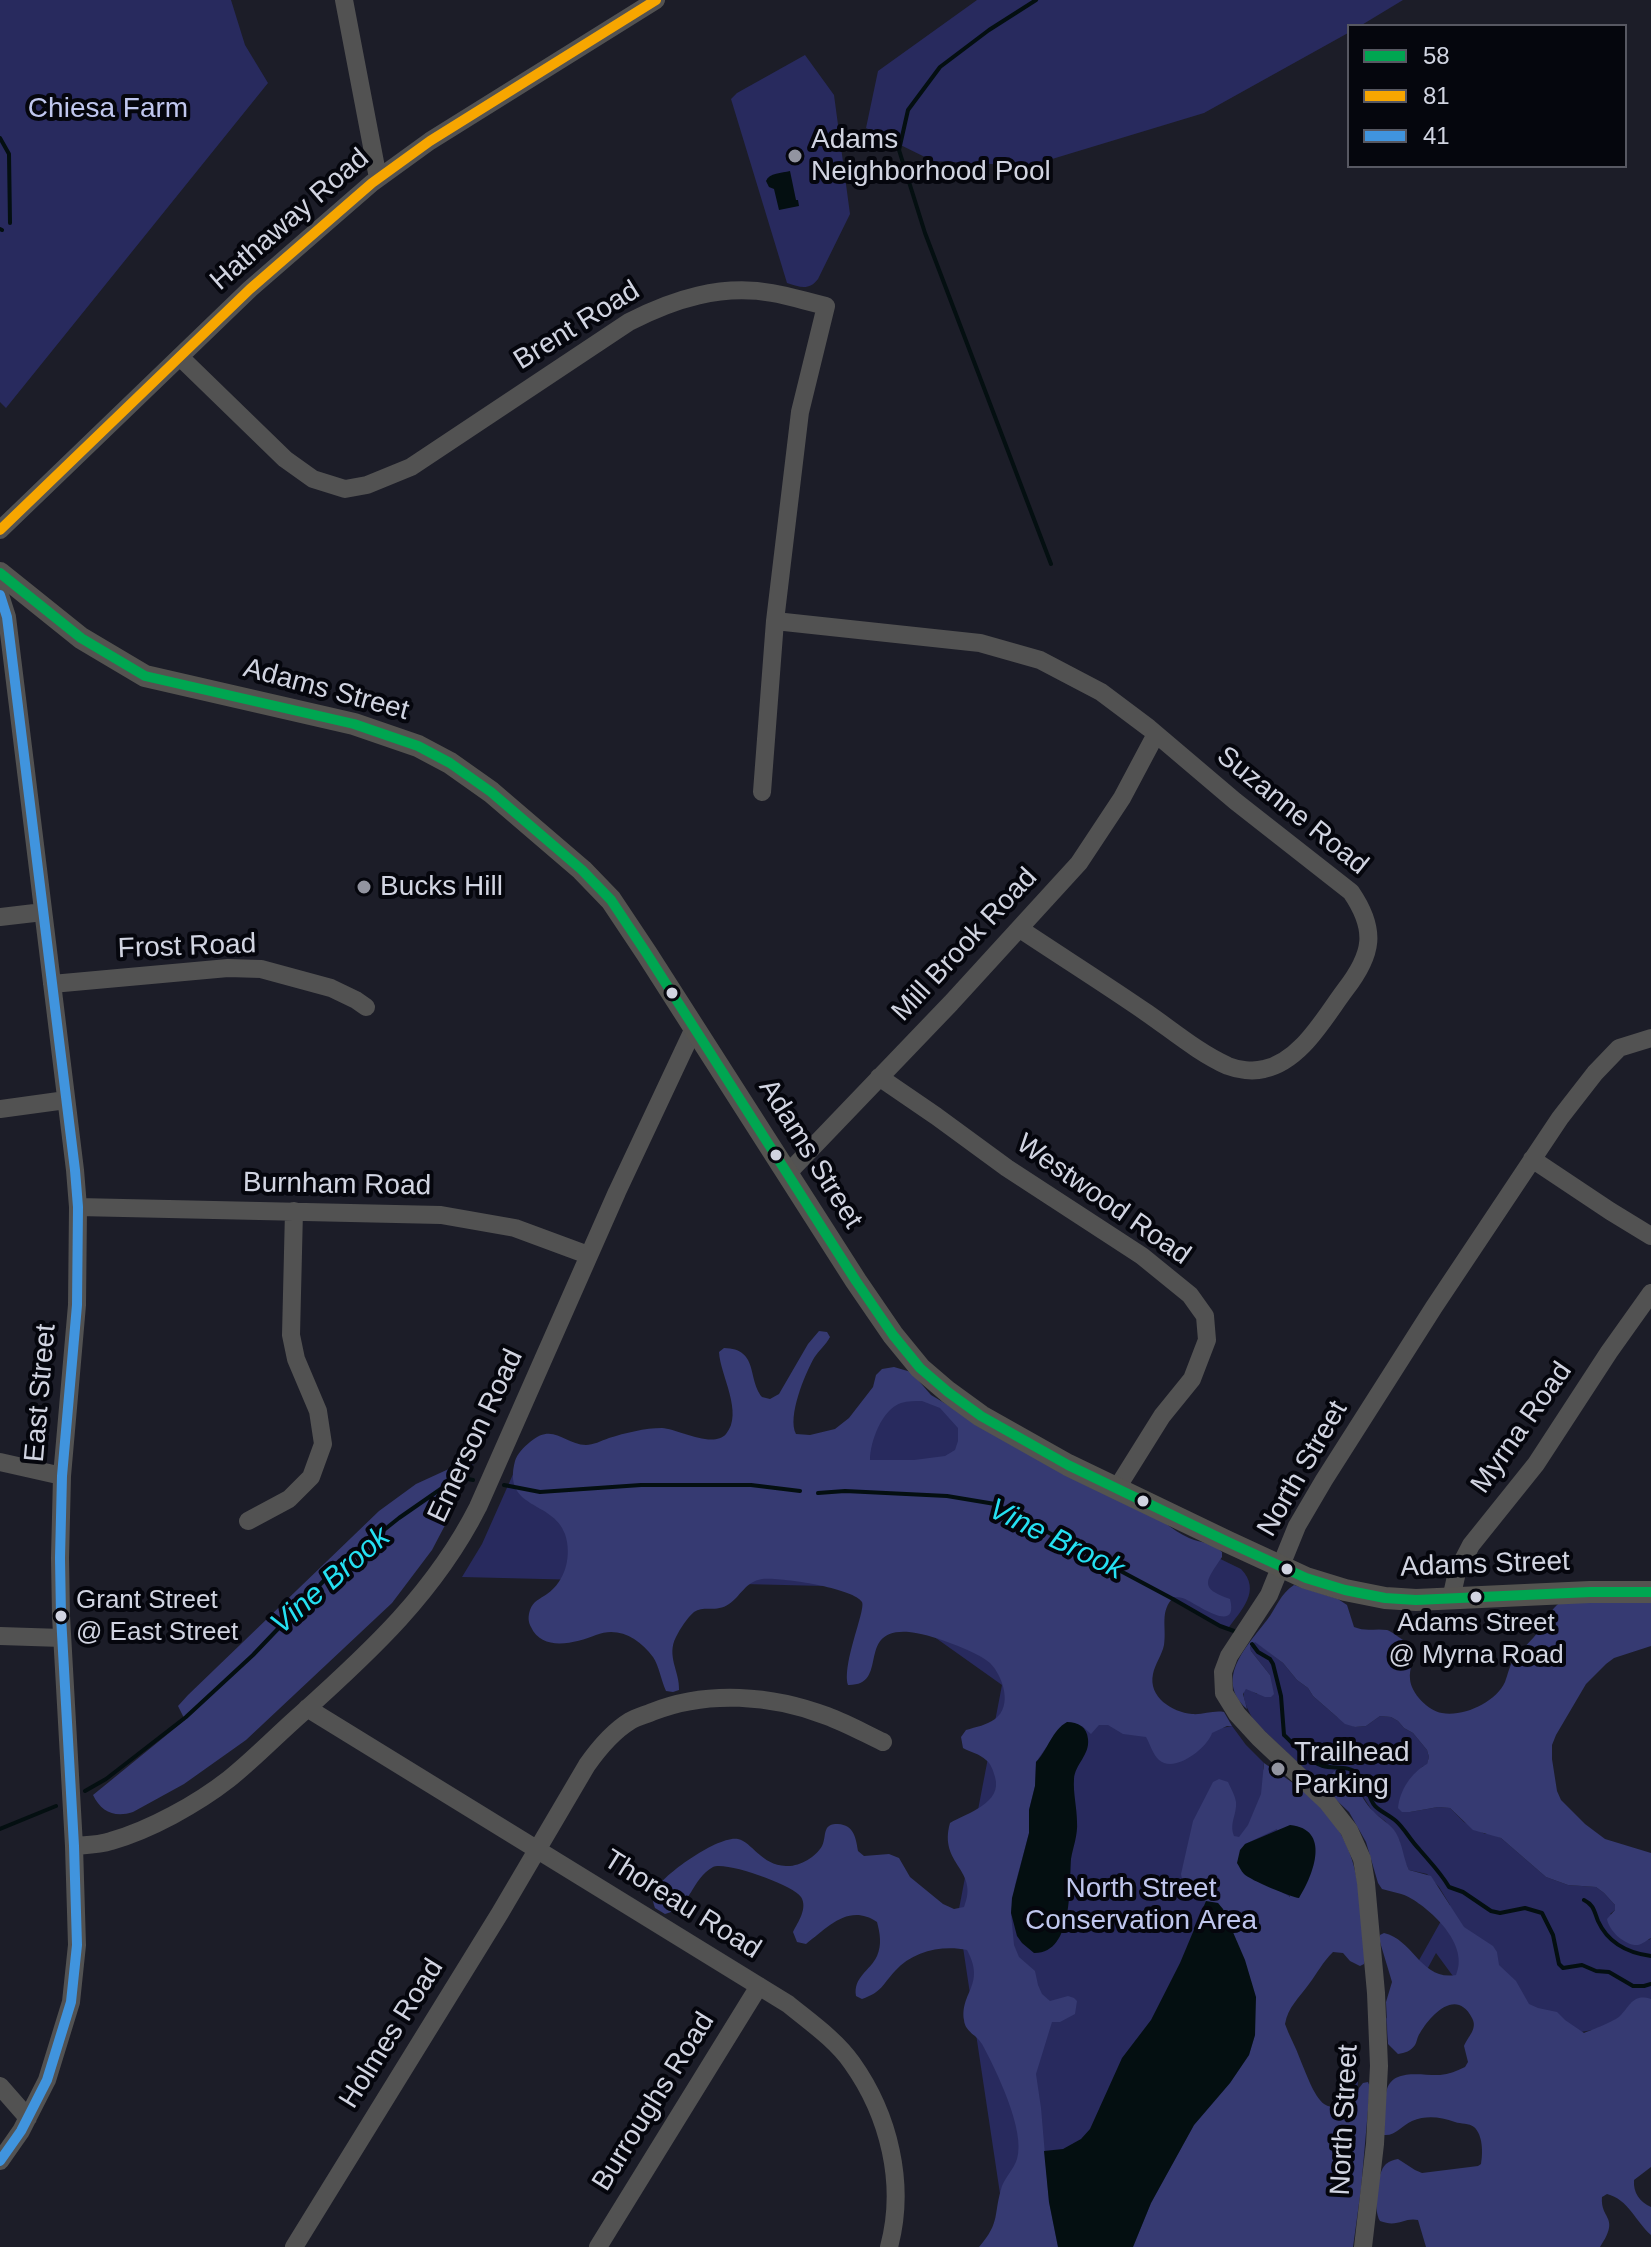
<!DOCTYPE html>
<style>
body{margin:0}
#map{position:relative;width:1651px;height:2247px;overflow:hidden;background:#1c1d28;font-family:Arial,sans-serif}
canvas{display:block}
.legend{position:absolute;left:1347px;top:24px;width:280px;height:144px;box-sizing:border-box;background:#05060d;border:2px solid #575862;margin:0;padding:10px 14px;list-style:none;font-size:24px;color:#d1d4e1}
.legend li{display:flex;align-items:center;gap:16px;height:40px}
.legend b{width:40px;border:2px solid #575862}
</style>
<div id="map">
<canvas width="1651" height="2247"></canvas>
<ul class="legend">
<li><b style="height:10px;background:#00a651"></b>58</li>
<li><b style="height:10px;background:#f7a600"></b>81</li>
<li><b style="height:10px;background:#4094de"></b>41</li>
</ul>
</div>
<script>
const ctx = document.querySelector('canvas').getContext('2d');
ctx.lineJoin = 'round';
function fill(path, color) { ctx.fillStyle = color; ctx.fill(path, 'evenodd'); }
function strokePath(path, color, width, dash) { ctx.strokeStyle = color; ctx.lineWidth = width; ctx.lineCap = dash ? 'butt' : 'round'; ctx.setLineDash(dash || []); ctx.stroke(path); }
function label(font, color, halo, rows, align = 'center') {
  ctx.font = font + ' Arial,sans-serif'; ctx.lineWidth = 8; ctx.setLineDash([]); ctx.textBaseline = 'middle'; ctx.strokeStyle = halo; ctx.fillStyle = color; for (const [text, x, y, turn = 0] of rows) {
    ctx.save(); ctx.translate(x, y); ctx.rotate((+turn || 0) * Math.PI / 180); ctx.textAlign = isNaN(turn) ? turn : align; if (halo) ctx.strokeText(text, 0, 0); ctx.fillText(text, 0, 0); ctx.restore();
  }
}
fill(new Path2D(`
 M0 0H231L245 45 268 83 6 408 0 402Z
 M977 0H1403L1360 26H1349L1348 33 1204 113 1029 166 933 161 866 128 878 71Z
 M805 55 834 95 850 214 818 279C809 291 800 287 787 283L731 99 737 93Z
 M909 1379 927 1396 1031 1467 1241 1569C1262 1591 1241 1610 1227 1630L1162 1593 1119 1682 1159 1714 1222 1728 1232 1726 1246 1745 1264 1763 1263 1769 1307 1814 1249 2085 1335 2112 1359 2069 1345 2247H1008L958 1914 1002 1685 864 1587 462 1577 482 1544 518 1463 848 1467Z
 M1255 1641 1283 1663 1297 1680 1308 1688 1313 1696 1337 1717 1355 1727 1366 1726 1380 1716 1391 1717 1398 1721 1404 1728 1413 1733 1427 1750 1429 1757 1427 1765 1422 1767 1410 1812 1438 1807 1450 1808 1464 1822 1485 1834H1492L1501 1838 1546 1877 1568 1885 1596 1887 1604 1893 1615 1905V1910L1610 1914 1649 1940 1651 1938V2150L1592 2030 1581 2032 1513 2124 1505 2047 1436 1953 1388 2041 1386 2019 1450 1905 1439 1887 1427 1874 1409 1870 1404 1860 1399 1840 1385 1821 1373 1812 1362 1795 1329 1775 1326 1783H1319L1254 1721C1249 1712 1242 1700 1244 1690L1247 1688 1257 1694 1270 1675 1251 1651 1250 1647Z`), '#282a5e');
fill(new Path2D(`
 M819 1331 827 1332 830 1337C826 1345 819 1350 814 1358 805 1374 787 1417 796 1434L810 1435 835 1429 849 1418 873 1387 876 1375 882 1369 894 1367 911 1372 931 1395 963 1414 1165 1523C1173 1529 1180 1534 1189 1538 1201 1543 1212 1542 1222 1552V1557C1206 1581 1198 1588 1230 1599 1239 1635 1198 1605 1187 1600 1182 1597 1181 1598 1174 1597 1159 1611 1167 1627 1164 1645 1162 1655 1155 1664 1153 1674 1148 1697 1172 1712 1192 1714 1203 1715 1213 1710 1224 1712L1232 1726H1227L1212 1733C1208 1747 1175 1774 1159 1760 1153 1755 1150 1744 1146 1737L1123 1734 1108 1725H1099L1091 1734 1082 1726 1054 1736 1036 1762 1035 1786 1029 1810V1833L1015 1885 1011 1913 1014 1945 1019 1957 1035 1971 1038 1985 1042 1994 1050 2001 1068 1996 1074 1998 1077 2001 1075 2014 1060 2022H1052L1036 2074 1041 2108 1049 2202 1058 2247H979C1001 2222 993 2214 1002 2186 1006 2176 1014 2169 1017 2159 1026 2131 996 2070 982 2044 977 2035 965 2032 964 2020 960 1992 986 1985 967 1950 942 1945 913 1951 895 1971 882 1985 882 1992 862 1999L856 1996C853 1977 870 1971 877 1956 882 1945 880 1933 877 1922 849 1903 828 1927 806 1944L797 1942 793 1932C798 1922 808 1908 801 1897 793 1885 726 1861 713 1867 691 1879 692 1907 665 1914L655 1908C653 1902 651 1896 655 1890 664 1874 719 1835 738 1839 752 1842 761 1865 786 1866 799 1867 816 1857 822 1846 825 1840 824 1833 827 1828 830 1824 834 1824 838 1824 854 1825 856 1838 858 1851L864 1856 889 1854 899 1858 910 1877 943 1904 954 1909 964 1907C980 1869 938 1865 950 1823 967 1813 1003 1803 995 1777 993 1770 991 1764 986 1760 980 1754 970 1752 963 1748L961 1737 966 1730C976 1727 987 1725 995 1719 1013 1706 1003 1676 990 1663 977 1651 927 1633 909 1632 854 1628 891 1686 848 1685 842 1663 866 1610 862 1602 854 1588 779 1577 762 1579 745 1582 741 1596 729 1604 716 1613 704 1605 694 1612 687 1618 680 1629 676 1637 666 1656 680 1672 679 1690L673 1692 666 1691C661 1680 659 1666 653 1657 639 1638 618 1626 596 1635 576 1643 542 1652 531 1627 528 1622 528 1616 530 1610 533 1601 540 1599 547 1594 566 1581 572 1555 565 1534 553 1500 502 1510 515 1461 517 1454 524 1447 530 1442 553 1422 564 1444 586 1445 593 1445 601 1441 609 1438 625 1433 645 1428 662 1428 678 1429 713 1449 726 1434 744 1413 720 1375 719 1352L724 1348C759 1349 747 1378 762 1397L770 1399 779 1394 808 1344ZM922 1401 940 1408 958 1428V1441L955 1450 945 1456 914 1460H870C870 1442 882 1409 901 1403 908 1401 915 1401 922 1401Z
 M477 1456 453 1510 432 1550 392 1603 246 1740 184 1784 133 1812C115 1818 101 1812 93 1795L185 1720 178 1706 188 1695 379 1511 416 1484 464 1462 463 1457Z
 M1294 1585 1338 1599 1347 1605 1354 1627C1366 1632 1375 1628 1387 1630 1390 1630 1411 1646 1414 1648 1414 1659 1409 1669 1410 1679 1411 1693 1428 1711 1442 1713 1464 1717 1496 1702 1505 1682 1508 1674 1509 1667 1514 1659 1522 1649 1531 1641 1539 1631 1547 1621 1550 1609 1561 1602L1651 1599V1646L1614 1658 1606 1664 1586 1684 1556 1735 1552 1745V1759L1557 1791 1561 1800 1585 1824 1605 1839 1651 1853V1938C1647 1940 1643 1944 1638 1945 1625 1946 1609 1931 1607 1919L1615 1910V1905L1604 1893 1596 1887 1568 1885 1546 1877 1501 1838 1473 1830 1450 1808 1438 1807 1410 1812H1402L1398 1808C1400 1790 1411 1773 1427 1764L1429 1757 1427 1750 1413 1733 1404 1728 1398 1721 1391 1717 1380 1716 1366 1726 1355 1727 1345 1724 1313 1696 1308 1688 1297 1680 1283 1663 1255 1642 1250 1647 1251 1651 1270 1675 1274 1694 1271 1697H1265L1246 1689 1243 1694 1247 1709C1213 1679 1248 1645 1267 1620 1277 1607 1280 1594 1294 1585Z
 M1264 1763C1282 1776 1303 1788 1319 1805 1363 1851 1359 1897 1365 1957L1364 1964 1360 1966 1350 1961 1343 1953 1333 1952C1322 1963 1318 1972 1309 1984 1299 1998 1288 2007 1285 2024 1289 2036 1296 2047 1300 2059 1316 2098 1326 2131 1363 2083L1368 2082 1370 2087 1361 2189 1353 2247H1133L1151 2203 1194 2125 1230 2083 1249 2055 1255 2035 1229 1926 1222 1909 1218 1903 1203 1901 1183 1884 1181 1874 1193 1821 1213 1782 1219 1779 1228 1782C1231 1789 1235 1795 1236 1802 1237 1815 1229 1823 1234 1836L1239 1837 1248 1825 1261 1794ZM1277 1829 1290 1897 1272 1886 1254 1880 1245 1844Z
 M1334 1771C1357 1773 1358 1797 1373 1811 1380 1819 1391 1824 1396 1833 1403 1845 1403 1858 1409 1870L1431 1876 1464 1927 1493 1946 1497 1952 1499 1965 1516 1981 1529 2004 1538 2008 1557 2012 1565 2020 1584 2033C1592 2030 1615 2021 1620 2016 1630 2006 1633 1993 1651 1999V2167L1634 2180C1633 2193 1640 2202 1651 2207V2235C1636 2222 1628 2199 1607 2194L1602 2197C1600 2220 1621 2216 1600 2247H1426L1418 2220C1404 2217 1398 2228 1380 2221 1373 2210 1376 2173 1386 2164 1390 2161 1393 2160 1398 2159L1415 2170 1422 2173 1478 2166 1481 2164C1483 2153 1483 2135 1474 2127 1469 2123 1461 2124 1455 2122 1440 2117 1427 2115 1412 2121 1401 2126 1396 2136 1384 2135 1385 2123 1383 2100 1387 2089 1394 2068 1423 2076 1440 2075 1449 2074 1457 2071 1465 2067L1468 2062 1464 2046C1468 2036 1478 2029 1472 2018 1456 1987 1430 2016 1420 2033 1417 2037 1417 2042 1415 2045 1411 2051 1405 2053 1398 2054L1388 2044 1386 2002 1392 1982 1380 1942V1935L1384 1933C1414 1940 1421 1981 1456 1975 1469 1946 1435 1913 1412 1899 1403 1893 1392 1892 1382 1889L1378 1883 1366 1842 1349 1812 1332 1796 1322 1784 1326 1782Z`), '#363a72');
fill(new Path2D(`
 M790 171 796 200H798L799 206 779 210 774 189 769 187 766 181C769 173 782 173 790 171Z
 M1067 1722C1078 1722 1087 1727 1088 1739 1090 1755 1075 1764 1074 1779 1073 1793 1077 1808 1077 1822 1078 1835 1073 1847 1071 1859 1069 1884 1074 1954 1034 1953L1022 1943 1017 1936 1011 1913 1012 1898 1029 1833V1810L1035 1786 1036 1762C1048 1750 1052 1730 1067 1722Z
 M1290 1825C1331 1829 1314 1874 1299 1898 1291 1897 1250 1880 1244 1874 1241 1871 1239 1866 1237 1863L1240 1850 1245 1844Z
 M1206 1901 1218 1903 1223 1909 1245 1960 1256 1997 1255 2035 1249 2055 1230 2083 1194 2125 1151 2203 1133 2247H1058L1049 2202 1044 2151 1063 2149 1081 2139 1090 2129 1122 2058 1151 2020 1180 1963Z`), '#040f11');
strokePath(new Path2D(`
 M1036 0 989 30 940 67 908 110 899 150 925 233 1051 564
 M0 138 9 154 10 223
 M0 229 2 230
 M504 1485 540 1492 641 1485H751L800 1491
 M818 1493 845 1491 947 1496 995 1504 1173 1599 1220 1626 1234 1631
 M1252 1644 1258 1652 1270 1659 1273 1664 1281 1696 1284 1735C1296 1746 1307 1761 1323 1766 1334 1769 1349 1765 1358 1774 1368 1782 1367 1797 1375 1806 1381 1812 1389 1815 1396 1821 1405 1829 1410 1840 1419 1849 1430 1862 1441 1873 1449 1887L1463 1892 1491 1911 1500 1913 1525 1908 1542 1913 1553 1935 1559 1964 1563 1968 1582 1965 1596 1971 1609 1972 1633 1986H1644L1651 1984
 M85 1791 106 1779 186 1717 253 1655 335 1569 399 1518 458 1477 473 1480
 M0 1829 56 1806
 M1584 1900C1594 1905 1594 1911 1598 1921 1608 1943 1628 1953 1651 1956`), '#040f11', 4);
strokePath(new Path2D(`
 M344 0 378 178
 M180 357 285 459 313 479 345 489 367 485 411 467 629 322C674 299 721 284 772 293 790 296 808 302 826 306L800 412 775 621 762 792
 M0 530 250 289 372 183 430 141 656 0
 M0 595 7 617 75 1170 78 1207 77 1305 62 1476 60 1558 61 1616 74 1846 77 1945 71 2002 47 2080 21 2131 0 2161
 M775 621 980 643 1040 660 1101 692 1149 728 1235 801 1351 892C1377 930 1373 954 1345 990 1324 1018 1301 1061 1264 1069 1253 1072 1238 1070 1228 1066 1199 1053 1173 1031 1147 1013 1105 984 1062 957 1020 929
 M0 917 43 912
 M52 984 228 968 261 969 331 988 356 1000 366 1007
 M879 1077 936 1116 1007 1168 1142 1256 1190 1295 1205 1316 1207 1340 1192 1379 1162 1416 1117 1488
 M0 1109 66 1100
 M1532 1159 1610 1211 1651 1236
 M787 1174 951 1003 1079 863 1122 798 1156 734
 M78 1207 441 1215 515 1228 588 1255
 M0 1462 62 1476
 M248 1521 289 1499 311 1477 323 1444 318 1411 296 1359 291 1335 294 1211
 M1451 1599 1457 1572 1471 1545 1536 1464 1609 1352 1651 1293
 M0 1636 62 1638
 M307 1708 788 2004C810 2022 836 2040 852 2063 889 2115 906 2184 889 2247
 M74 1846C86 1845 99 1845 111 1841 150 1830 197 1804 229 1779 254 1759 277 1735 301 1714 371 1651 435 1592 478 1507L617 1192 694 1028
 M0 2086 28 2118
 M294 2247 500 1913 587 1765C599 1748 612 1732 630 1721 636 1717 645 1715 652 1712 707 1690 772 1695 827 1716 846 1723 864 1733 883 1742
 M598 2247 759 1986
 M1363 2247 1375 2144 1379 2066 1376 1993 1366 1883 1362 1859 1349 1830 1327 1802 1259 1738 1237 1714 1224 1693 1223 1672 1229 1656 1269 1595 1297 1526 1324 1480 1434 1307 1560 1118 1595 1073 1619 1048 1651 1038`), '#525252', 18);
strokePath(new Path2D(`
 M0 573 81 638 145 676 354 724 418 746 450 763 491 792 582 870 611 900 647 954 856 1281 893 1335 920 1368 948 1392 981 1416 1068 1465 1228 1542 1306 1578 1345 1590 1385 1598 1416 1600 1590 1592H1651`), '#545350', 22);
strokePath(new Path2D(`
 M0 573 81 638 145 676 354 724 418 746 450 763 491 792 582 870 611 900 647 954 856 1281 893 1335 920 1368 948 1392 981 1416 1068 1465 1228 1542 1306 1578 1345 1590 1385 1598 1416 1600 1590 1592H1651`), '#00a651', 10);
strokePath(new Path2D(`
 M0 530 250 289 372 183 430 141 656 0`), '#f7a600', 10);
strokePath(new Path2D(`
 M0 595 7 617 75 1170 78 1207 77 1305 62 1476 60 1558 61 1616 74 1846 77 1945 71 2002 47 2080 21 2131 0 2161`), '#4094de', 10);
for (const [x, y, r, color] of [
 [795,156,8,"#9294a0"],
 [364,887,8,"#9294a0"],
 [672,993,7,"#d1d4e1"],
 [776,1155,7,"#d1d4e1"],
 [1143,1501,7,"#d1d4e1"],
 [1287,1569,7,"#d1d4e1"],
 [1476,1597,7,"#d1d4e1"],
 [61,1616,7,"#d1d4e1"],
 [1278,1769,8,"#9294a0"]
]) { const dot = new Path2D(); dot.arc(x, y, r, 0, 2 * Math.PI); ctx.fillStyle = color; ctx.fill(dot); strokePath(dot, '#05060d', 3); }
label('26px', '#d1d4e1', '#05060d', [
 ["Grant Street",76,1601],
 ["@ East Street",76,1633],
 ["Adams Street",1476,1624,"center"],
 ["@ Myrna Road",1476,1656,"center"]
], 'left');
label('28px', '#c0c7ee', '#05060d', [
 ["Chiesa Farm",108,109],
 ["North Street",1141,1889],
 ["Conservation Area",1141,1921]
]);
label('28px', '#d1d4e1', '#05060d', [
 ["Adams",811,140],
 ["Neighborhood Pool",811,172],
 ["Bucks Hill",380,887],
 ["Trailhead",1294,1753],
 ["Parking",1294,1785]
], 'left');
label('28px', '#d1d4e1', '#05060d', [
 ["Hathaway Road",290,220,-41],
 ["Brent Road",577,326,-32],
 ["Adams Street",326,690,15],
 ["Suzanne Road",1292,811,39],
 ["Mill Brook Road",965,945,-47],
 ["Frost Road",187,947,-2],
 ["Adams Street",810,1154,58],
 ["Burnham Road",337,1185,1],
 ["Westwood Road",1103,1200,35],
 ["East Street",41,1393,-85],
 ["Myrna Road",1522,1428,-55],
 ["Emerson Road",476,1436,-65],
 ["North Street",1303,1469,-60],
 ["Adams Street",1485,1565,-2],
 ["Thoreau Road",682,1905,32],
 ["Holmes Road",392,2034,-58],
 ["Burroughs Road",654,2102,-58],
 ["North Street",1345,2120,-87]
]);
label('italic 30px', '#25e0f2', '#05060d', [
 ["Vine Brook",1056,1540,26],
 ["Vine Brook",331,1581,-41]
]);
</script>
